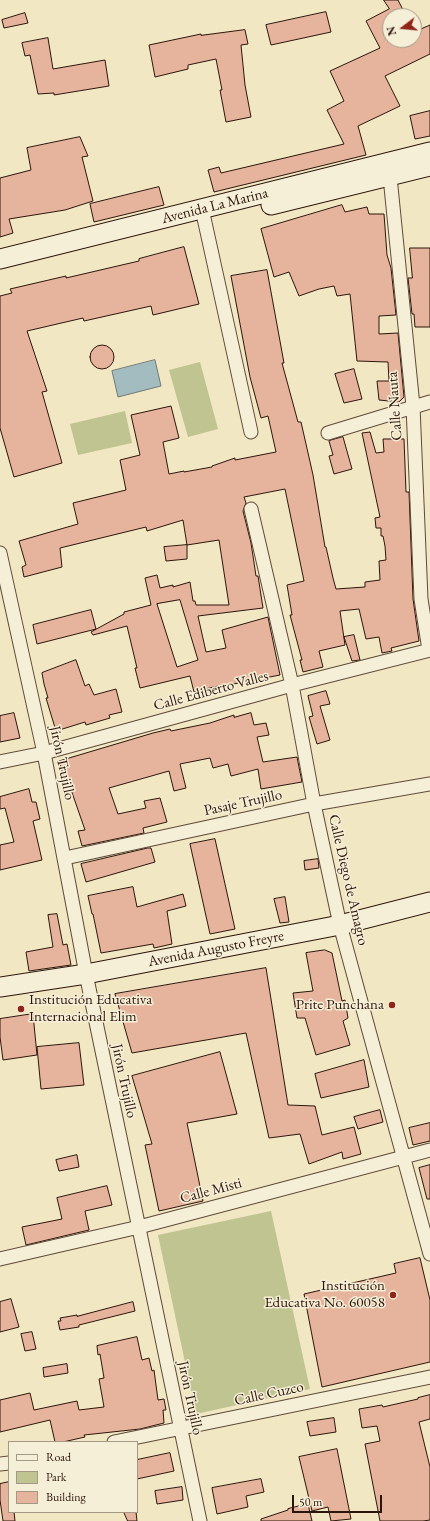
<!DOCTYPE html>
<meta charset="utf-8">
<style>
body{margin:0}
#map{position:relative;width:430px;height:1521px;overflow:hidden;background:#f1e7c3;font-family:"EB Garamond",serif}
canvas{display:block}
.legend{position:absolute;left:8px;top:1441px;width:130px;height:72px;box-sizing:border-box;background:#f6efd8;border:1px solid #a59886;margin:0;padding:5px 7px;list-style:none;font-size:12px;color:#2c150a}
.legend li{display:flex;align-items:center;gap:8px;height:20px}
.legend b{width:20px;border:1px solid #a59886}
.north{position:absolute;left:382px;top:8px;width:40px;height:40px;box-sizing:border-box;background:#f6efd8;border:1px solid #a59886;border-radius:50%;rotate:254deg;font-size:11px;font-weight:700;line-height:16px;text-align:center;color:#2c150a}
.north::after{content:'';display:block;margin:auto;width:14px;height:18px;background:#8f2418;clip-path:polygon(50% 0,100% 100%,50% 72%,0 100%)}
.scale{position:absolute;left:292px;top:1495px;width:90px;height:18px;box-sizing:border-box;border:2px solid #2c150a;border-top:0;padding-left:5px;font-size:12px;line-height:14px;white-space:nowrap;color:#2c150a;-webkit-text-stroke:3px #f6efd8;paint-order:stroke}
</style>
<div id="map">
<canvas width="430" height="1521"></canvas>
<ul class="legend">
<li><b style="height:5px;background:#f6efd8"></b>Road</li>
<li><b style="height:11px;background:#c0c490"></b>Park</li>
<li><b style="height:11px;background:#e6b39c"></b>Building</li>
</ul>
<div class="north">N</div>
<div class="scale">50 m</div>
</div>
<script>
const ctx = document.querySelector('canvas').getContext('2d');
ctx.lineJoin = 'round';
function fill(path, color) { ctx.fillStyle = color; ctx.fill(path, 'evenodd'); }
function strokePath(path, color, width, dash) { ctx.strokeStyle = color; ctx.lineWidth = width; ctx.lineCap = dash ? 'butt' : 'round'; ctx.setLineDash(dash || []); ctx.stroke(path); }
function label(font, color, halo, rows, align = 'center') {
  ctx.font = font + ' "EB Garamond",serif'; ctx.lineWidth = 3; ctx.setLineDash([]); ctx.textBaseline = 'middle'; ctx.strokeStyle = halo; ctx.fillStyle = color; for (const [text, x, y, turn = 0] of rows) {
    ctx.save(); ctx.translate(x, y); ctx.rotate((+turn || 0) * Math.PI / 180); ctx.textAlign = isNaN(turn) ? turn : align; if (halo) ctx.strokeText(text, 0, 0); ctx.fillText(text, 0, 0); ctx.restore();
  }
}
fill(new Path2D(`
 M200 362 218 429 188 437 169 370Z
 M125 411 132 443 78 455 70 424Z
 M271 1211 310 1389 196 1414 158 1235Z`), '#c0c490');
const water = new Path2D(`
 M155 360 161 386 118 397 112 371Z`);
fill(water, '#a2bcc0');
strokePath(water, '#737977', 1);
const building = new Path2D(`
 M384 0H398L406 16H390V40H414V32L430 25V54L385 76 400 106 358 126 366 155 214 192 208 170 219 167 221 173 344 144 327 110 344 101 330 71 380 48 366 21 389 9Z
 M326 12 331 32 271 45 266 25Z
 M25 13 28 23 4 28 2 20Z
 M245 30 248 44 241 45 245 85 251 117 226 122 220 90H222L216 59 188 65V69L155 77 149 45 201 34V35Z
 M48 38 53 69 105 60 109 86 54 95V93L38 94 30 55 25 56 22 43Z
 M430 111V136L415 139 410 116Z
 M80 137 88 156 82 157 93 201 65 210 9 219 13 233 0 237V178L31 170 27 148Z
 M159 187 164 205 94 222 90 204Z
 M342 205 345 212 367 207 369 214H384L387 255 391 268 396 315 379 316V334L398 333 404 397 399 402 379 400 377 381H389L388 362 357 361 350 294 337 296 334 286 319 289 299 296 289 272 274 277 261 229Z
 M184 247 199 304 153 315 151 306 84 321 83 318 27 331 47 391 42 392 62 463 14 477 0 428V296L12 293 10 289 66 276V278L139 261V259Z
 M410 248H430V327H415L414 314H412L408 278H412Z
 M267 270 284 363H282L298 422H301L313 475 325 547H326L333 578 336 589 365 587V582L380 580 379 561 386 560 385 546 383 536H381V528H376L375 518 380 517 362 433 370 432 376 453 384 452 383 439H404L406 492H409L413 599 419 641 391 648 392 651 382 653 379 637 366 639 359 609 340 611 345 645 319 651 323 667 303 672 300 660H302L290 615H292L287 585 304 581 285 489 244 497 246 503 243 511 251 543 256 576H258L263 608 198 616 206 652 226 648 222 630 268 617 280 675 218 687V686L194 692 190 676 140 688 135 668H137L127 626 93 635 91 632 124 614V612L151 605 145 578 157 575 160 588 173 585V587L190 582 193 601H195L196 605H229L219 540 187 545 183 520 147 531 146 527 60 548 62 567 24 577 22 567 26 565 19 541 78 524 73 503 126 490 120 460 140 455 131 415 171 406 179 438 163 442 169 474 184 471V472L212 467V466L235 458V460L276 452 268 416 261 418 250 377 231 276ZM180 600 198 660 177 667 157 604Z
 M90 357a12 12 0 1 1 24 0a12 12 0 1 1-24 0Z
 M354 369 362 399 344 403 335 374Z
 M343 437 352 469 334 474 329 456 333 455 329 441Z
 M187 545V559L166 561 164 547Z
 M91 610 96 629 37 644 33 625Z
 M354 635 360 660 352 661 344 637Z
 M76 660 85 686 89 684 94 695 116 689 122 712 109 715 110 718 86 725 85 722 56 731 46 698H48L44 684 42 673Z
 M326 691 330 704 320 706 330 740 317 744 309 717 313 716 308 696Z
 M14 713 20 738 0 742V716Z
 M251 713 254 725 266 723 269 735 257 737 263 762 297 757 302 782 261 789 258 769 231 776 228 764 213 768 210 758 180 764 186 788 174 791 169 771 109 788 118 814 146 808 144 801 160 798 167 822 143 828 144 833 82 846 78 831 85 830 68 781H65L59 761 153 733 170 729 171 731 210 723 234 715V717Z
 M29 789 32 802H36L40 819 33 821 42 860 0 870V845L14 842 5 808 0 809V797Z
 M215 839 235 929 210 934 190 844Z
 M148 848H151L155 862 86 882 81 864Z
 M318 859 319 868 305 870 304 861Z
 M133 887 137 907 183 894 186 906 167 911 172 944 154 948 153 944 101 953 93 914H92L88 896Z
 M285 897 289 922 280 923 274 899Z
 M57 914 63 945 67 944 71 965 29 971 26 952 53 947 48 915Z
 M325 950 332 953 342 1001 345 1000 348 1018 343 1021 350 1045 316 1055 305 1018H297L293 993 313 991 306 953Z
 M266 968 288 1105 315 1106 322 1135 354 1127 361 1154 343 1159 342 1152 309 1164 300 1134 269 1138 246 1033 132 1053 115 994Z
 M33 1014 37 1055 3 1060 0 1037V1019Z
 M79 1043 84 1085 41 1089 37 1047Z
 M220 1052 237 1114 187 1123 203 1201 159 1211 145 1145 152 1144 132 1076Z
 M364 1060 369 1087 321 1098 315 1074Z
 M380 1110 383 1122 358 1129 354 1117Z
 M430 1123V1141L413 1145 409 1128Z
 M77 1155 79 1167 59 1171 56 1160Z
 M430 1165V1199H427L419 1168Z
 M107 1186 112 1205 85 1211 89 1230 26 1245 22 1227 62 1219 57 1198Z
 M420 1258 430 1300V1362L322 1387 304 1294 396 1273 394 1264Z
 M11 1299 19 1327 0 1332V1302Z
 M133 1302 135 1311 79 1325V1327L60 1330 58 1321H61L60 1318 77 1315V1316Z
 M32 1332 36 1349 25 1351 21 1334Z
 M137 1337 142 1360 149 1358 152 1371 154 1370 158 1400 164 1399 166 1410H163L164 1423 140 1429 84 1435 85 1437 63 1442H55L50 1420 0 1432V1400L30 1393 34 1410 77 1401 79 1410 104 1407 99 1379 104 1378 100 1354 98 1355 97 1346Z
 M67 1364 68 1373 44 1377 43 1368Z
 M430 1395V1419L419 1422 430 1467V1520L423 1521H380L365 1444 380 1441 377 1426 362 1428 359 1409 382 1405 383 1407 418 1399V1398Z
 M334 1418 336 1432 310 1436 307 1422Z
 M337 1449 351 1519 331 1521 328 1507 312 1511 299 1457Z
 M170 1453 174 1471 137 1479V1460Z
 M261 1479 264 1492 246 1496 248 1507 217 1514 212 1488Z
 M9 1482V1512H14L15 1521H3L0 1500V1484Z
 M182 1487 183 1500 157 1504 155 1491Z
 M308 1504 312 1521H261V1519L288 1510V1509Z
 M124 1512H136L137 1521H128Z`);
fill(building, '#e6b39c');
strokePath(building, '#2c150a', 1);
const minor = new Path2D(`
 M389 167 413 406 421 599 429 650
 M202 209 251 432
 M328 433 430 402
 M251 509 292 685 314 804 340 925 430 1254
 M0 553 44 753 86 974 200 1521
 M0 762 44 753 292 685 430 650
 M65 858 314 804 430 784
 M0 1259 139 1227 430 1150
 M114 1442 430 1377
 M0 1464 9 1463`);
const secondary = new Path2D(`
 M271 205 430 166
 M0 259 430 152
 M0 987 86 974 340 925 430 902`);
strokePath(minor, '#5d4a38', 15);
strokePath(secondary, '#2c150a', 21);
strokePath(minor, '#f6efd8', 13);
strokePath(secondary, '#f6efd8', 19);
for (const [x, y, r, color] of [
 [392,1005,4,"#8f2418"],
 [21,1009,4,"#8f2418"],
 [393,1295,4,"#8f2418"]
]) { const dot = new Path2D(); dot.arc(x, y, r, 0, 2 * Math.PI); ctx.fillStyle = color; ctx.fill(dot); strokePath(dot, '#f6efd8', 1.5); }
label('15px', '#2c150a', '#f6efd8', [
 ["Avenida La Marina",215,206,-14],
 ["Calle Nauta",395,406,-94],
 ["Calle Ediberto Valles",211,691,-15],
 ["Jirón Trujillo",62,763,78],
 ["Pasaje Trujillo",243,803,-12],
 ["Calle Diego de Amagro",348,880,77],
 ["Avenida Augusto Freyre",216,949,-11],
 ["Jirón Trujillo",124,1081,78],
 ["Calle Misti",211,1191,-15],
 ["Calle Cuzco",269,1394,-12],
 ["Jirón Trujillo",190,1398,78]
]);
label('15px', '#2c150a', '#f6efd8', [
 ["Institución Educativa",29,1000,"left"],
 ["Internacional Elim",29,1017,"left"],
 ["Prite Punchana",384,1005],
 ["Institución",385,1286],
 ["Educativa No. 60058",385,1303]
], 'right');
</script>
